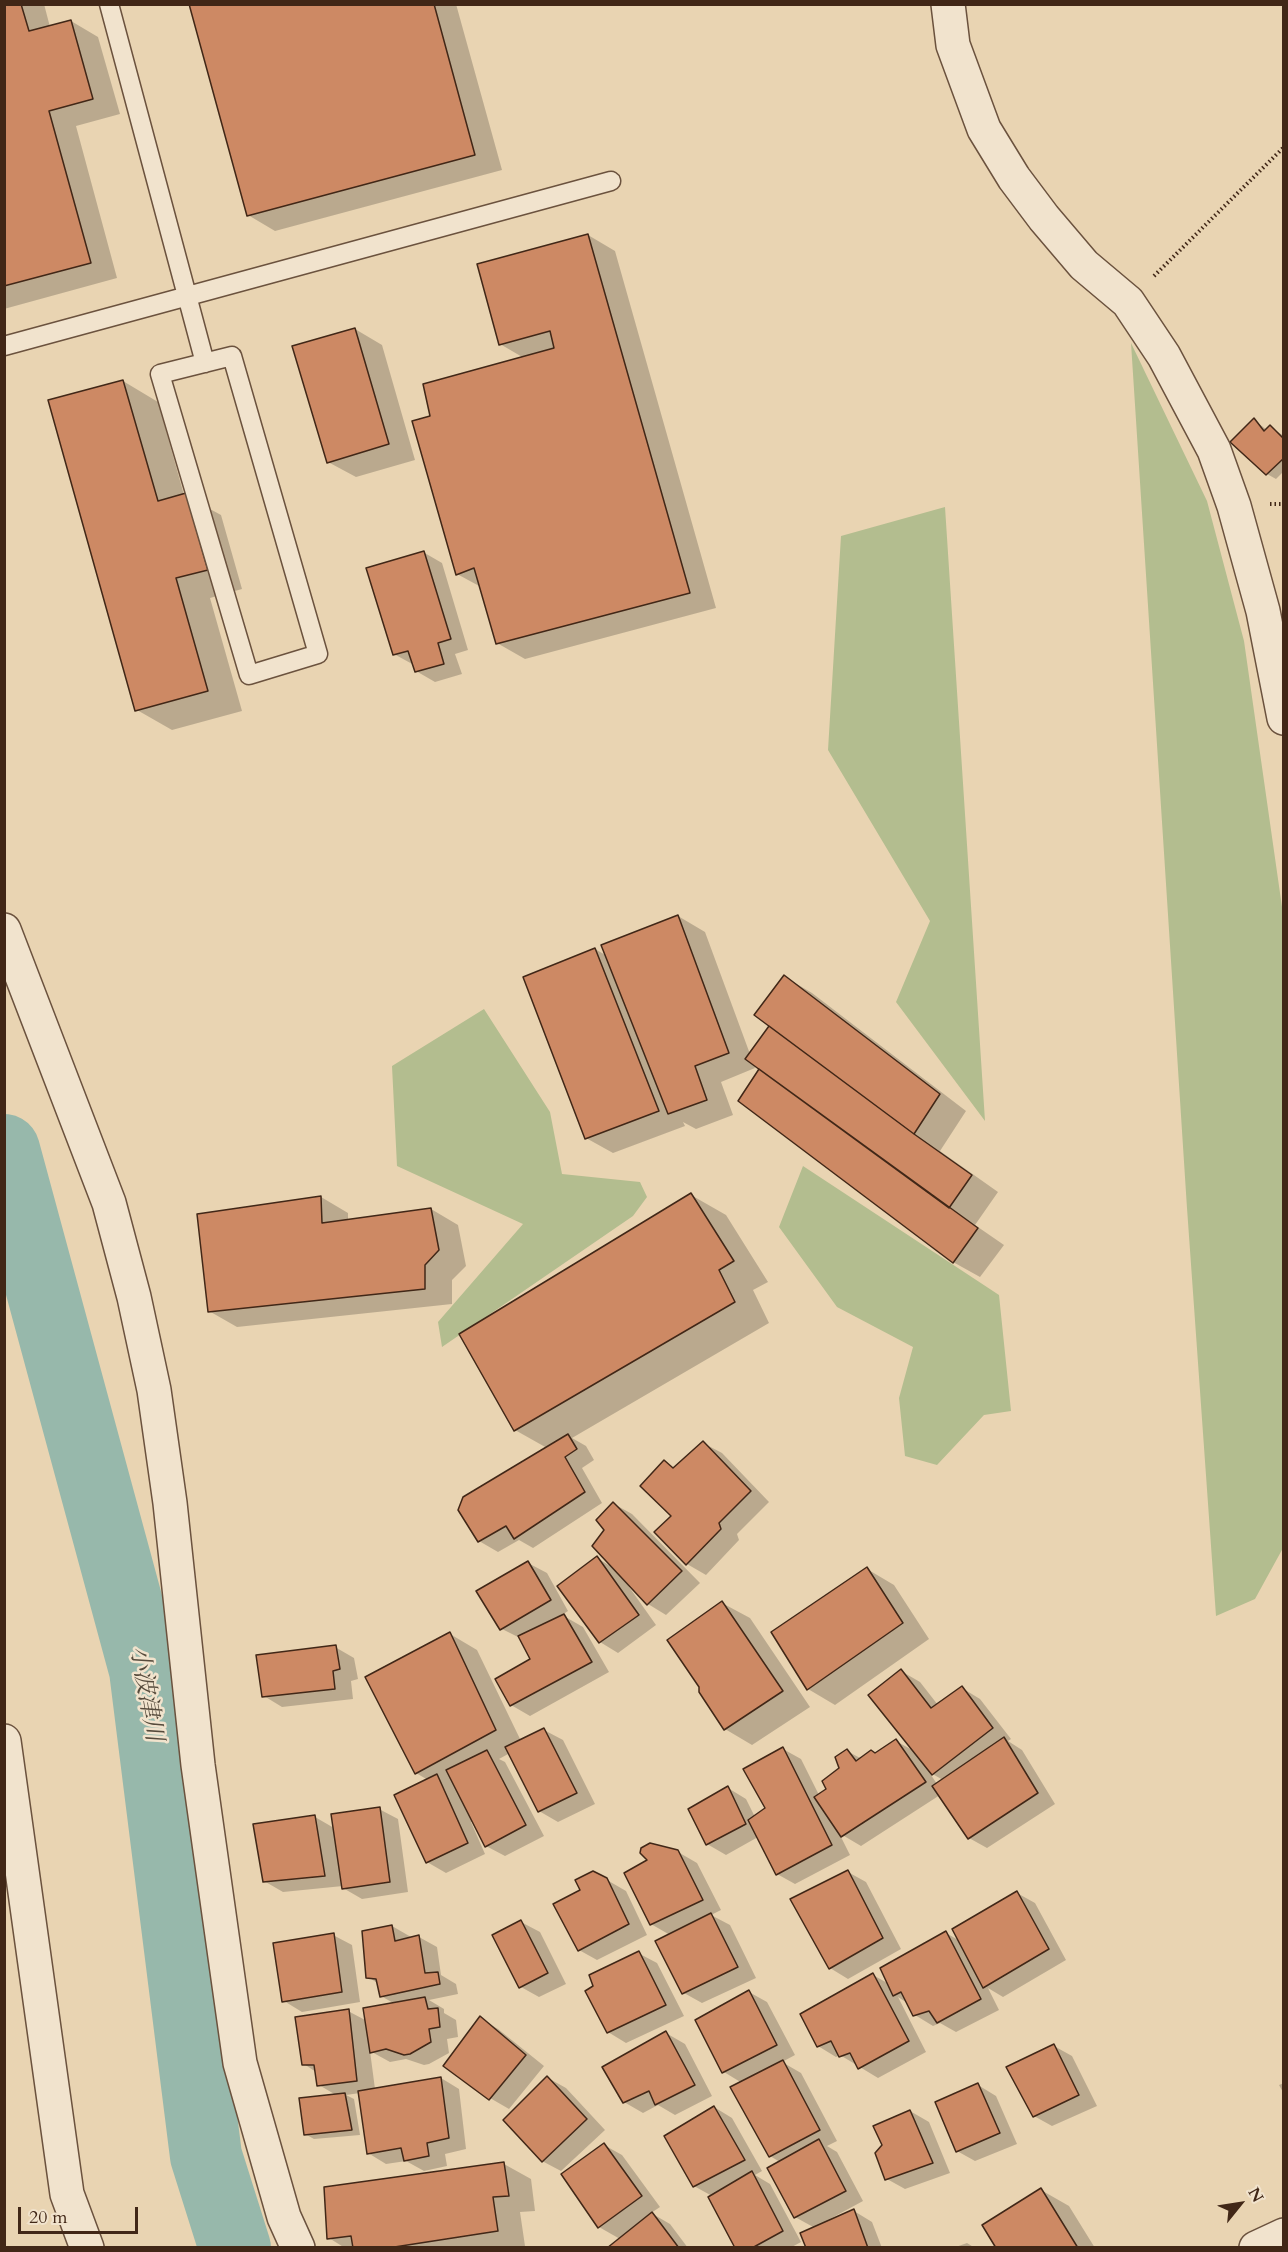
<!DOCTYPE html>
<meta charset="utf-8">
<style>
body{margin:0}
#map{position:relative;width:1288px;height:2252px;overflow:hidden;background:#e9d4b2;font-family:Cardo,serif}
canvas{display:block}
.frame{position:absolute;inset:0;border:6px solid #412717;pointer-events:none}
.north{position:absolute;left:1210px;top:2174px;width:60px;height:60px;-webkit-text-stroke:4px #f1e3cd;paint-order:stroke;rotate:60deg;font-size:16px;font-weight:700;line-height:24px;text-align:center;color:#412717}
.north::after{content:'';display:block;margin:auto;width:21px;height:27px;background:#412717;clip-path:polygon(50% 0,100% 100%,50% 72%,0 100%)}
.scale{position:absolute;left:18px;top:2207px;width:120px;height:27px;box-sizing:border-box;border:3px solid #412717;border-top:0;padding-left:8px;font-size:18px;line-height:21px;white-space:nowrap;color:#412717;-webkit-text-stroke:4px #f1e3cd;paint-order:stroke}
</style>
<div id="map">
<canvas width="1288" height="2252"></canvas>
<div class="frame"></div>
<div class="north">N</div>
<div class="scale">20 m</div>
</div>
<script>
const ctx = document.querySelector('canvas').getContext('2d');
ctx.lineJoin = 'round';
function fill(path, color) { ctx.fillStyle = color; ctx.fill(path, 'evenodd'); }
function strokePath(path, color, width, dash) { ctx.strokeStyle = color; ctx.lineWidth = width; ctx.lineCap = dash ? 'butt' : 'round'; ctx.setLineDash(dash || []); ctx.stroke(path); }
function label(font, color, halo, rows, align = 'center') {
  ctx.font = font + ' Cardo,"Noto Serif JP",serif'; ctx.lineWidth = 5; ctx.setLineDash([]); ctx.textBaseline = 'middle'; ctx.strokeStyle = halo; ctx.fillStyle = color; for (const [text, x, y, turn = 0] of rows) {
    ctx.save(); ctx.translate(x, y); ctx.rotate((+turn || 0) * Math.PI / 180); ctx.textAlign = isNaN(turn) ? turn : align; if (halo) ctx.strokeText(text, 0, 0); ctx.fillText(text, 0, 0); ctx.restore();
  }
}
fill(new Path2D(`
 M1131 343 1207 501 1244 641 1283 914V1548L1255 1599 1216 1616 1187 1208Z
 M945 507 985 1121 896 1002 930 921 828 750 841 536Z
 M484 1009 550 1112 562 1174 640 1182 647 1197 633 1216 442 1347 438 1322 523 1224 397 1166 392 1066Z
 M803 1166 999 1295 1011 1411 984 1415 937 1465 905 1456 899 1398 913 1347 837 1307 779 1227Z`), '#b3bd8f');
fill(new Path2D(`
 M4 4H44L50 27 71 21 98 37 120 114 76 126 117 278 4 309Z
 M190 4H456L502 170 275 231 248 215Z
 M588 235 615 251 716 608 525 659 497 643 481 587 457 574 524 358 500 344Z
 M355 329 382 345 415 460 356 477 328 462Z
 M123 381 158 402 184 495 221 515 242 589 210 598 242 711 172 730 137 710Z
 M1254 420 1267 430 1270 427 1284 436V471L1276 479 1267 474Z
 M423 552 442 563 468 650 455 654 462 674 435 682 416 671 414 665 394 654Z
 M678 916 705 932 750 1054 771 1025 785 977 812 993 966 1111 940 1151 998 1192 975 1225 1004 1245 980 1277 953 1262 753 1063 755 1068 721 1082 733 1115 696 1129 683 1122 685 1126 613 1153 586 1138 595 949 607 956Z
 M691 1195 726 1215 768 1282 753 1290 769 1323 572 1438 586 1446 594 1460 582 1468 602 1503 533 1548 519 1540 498 1552 479 1541 547 1448 515 1430Z
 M321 1197 348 1213V1221L431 1209 458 1225 466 1266 452 1280V1304L237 1327 209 1311Z
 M703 1443 722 1453 769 1502 737 1534 739 1540 706 1575 687 1564 656 1532 673 1516 664 1462 675 1469Z
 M614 1504 632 1514 700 1583 666 1615 648 1604 628 1583 627 1584 656 1625 618 1653 600 1642 597 1558 612 1567 606 1530Z
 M528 1563 547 1573 568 1611 562 1615 583 1627 609 1672 530 1716 511 1705 532 1660 522 1639 502 1629 478 1592Z
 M867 1569 894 1585 929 1639 835 1705 808 1689Z
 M722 1603 750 1618 810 1707 752 1745 725 1729 700 1687Z
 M450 1634 477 1650 521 1741 544 1730 563 1740 595 1804 558 1822 539 1811 510 1753 499 1759 505 1762 544 1836 505 1856 486 1846 473 1821 471 1822 485 1854 446 1873 427 1862 428 1780 416 1773Z
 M335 1647 354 1658 358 1679 351 1681 353 1699 282 1707 264 1696Z
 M901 1671 920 1682 938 1705 962 1688 980 1699 1011 1739 1008 1741 1022 1750 1055 1804 987 1848 969 1838 940 1795 861 1846 839 1833 850 1855 795 1884 777 1874 758 1837 726 1855 707 1844 728 1788 746 1799 755 1817 767 1809 783 1749 801 1759 819 1795 828 1790 841 1769 847 1751 862 1759 876 1754 896 1741 914 1751ZM929 1772 943 1780 937 1784Z
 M379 1809 398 1819 408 1892 362 1899 343 1888V1886L283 1892 264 1881 315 1817 334 1828Z
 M678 1852 697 1863 721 1910 711 1915 730 1925 756 1978 702 2003 684 1993 670 1935 651 1924Z
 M848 1872 866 1882 901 1949 848 1979 830 1968Z
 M607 1880 626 1891 647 1935 597 1960 579 1950Z
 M1017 1893 1035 1903 1066 1960 1003 1997 988 1988 999 2010 956 2032 940 2023 933 2026 915 2015 909 2004 898 1997 926 2052 878 2078 840 2055 836 2057 818 2046 873 1975 889 1984 946 1933 960 1941Z
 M521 1922 540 1932 566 1984 539 1997 521 1987Z
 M392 1926 411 1937H419L437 1947 441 1975 456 1984 458 1994 429 2000 444 2009V2013L456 2020 458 2037 447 2039 449 2053 429 2064 424 2065 406 2059 390 2062 370 2051 375 2089 441 2078 459 2089 466 2149 445 2154 447 2166 424 2171 406 2161 386 2164 368 2153 360 2093 346 2095 354 2099 360 2135 314 2139 305 2134 336 2095 319 2085 316 2072 304 2064 348 2011 367 2021 395 2004 381 1996 379 1984 368 1977Z
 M333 1935 352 1945 360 2002 302 2012 284 2001Z
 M638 1953 657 1963 684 2016 626 2043 608 2032Z
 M749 1992 767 2002 795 2055 782 2062 801 2073 837 2141 827 2146 837 2152 863 2201 828 2220 829 2222 854 2211 872 2222 882 2248H808L815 2228 795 2217 780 2162 770 2156 742 2083 724 2072 697 2021Z
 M480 2018 498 2029 544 2066 509 2109 490 2098Z
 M666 2033 685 2044 712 2096 675 2115 658 2105 643 2113 624 2102Z
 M1054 2046 1072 2056 1097 2106 1052 2126 1034 2116Z
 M548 2078 566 2088 605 2130 561 2171 542 2161Z
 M1284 2083V2094L1279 2085Z
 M978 2085 996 2096 1017 2144 975 2161 957 2151Z
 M714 2107 732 2118 762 2171 755 2175 770 2184 801 2242 790 2248H737L712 2196 694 2186Z
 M910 2111 929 2122 950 2173 905 2189 887 2179Z
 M604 2145 622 2155 660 2207 651 2213 670 2224 688 2248H609L620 2239 599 2227Z
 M504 2164 531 2179 535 2211 520 2212 525 2246 345 2248 329 2238Z
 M1041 2190 1069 2206 1095 2248H998Z
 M967 2243 975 2248H953Z`), '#0003');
strokePath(new Path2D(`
 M4 1150 145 1670 206 2156 235 2248`), '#97b8ab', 72);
const building = new Path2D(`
 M4 4H21L29 31 71 20 93 99 49 111 91 263 4 286Z
 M189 4H434L475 155 247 216Z
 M588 234 690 593 496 644 474 568 456 575 412 421 430 416 423 384 554 348 550 331 499 345 477 264Z
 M355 328 389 444 327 463 292 346Z
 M123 380 158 501 186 493 208 570 176 578 208 691 135 711 48 400Z
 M1254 418 1264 431 1270 425 1284 439V458L1266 475 1230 442Z
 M424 551 451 639 438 643 444 664 415 672 408 651 393 655 366 568Z
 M678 915 729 1053 695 1066 707 1100 668 1114 601 945Z
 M595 948 659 1111 585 1139 523 977Z
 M784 975 940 1094 914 1134 754 1015Z
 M769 1026 914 1134 972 1175 949 1208 745 1059Z
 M759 1069 978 1228 953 1263 738 1101Z
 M691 1193 734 1261 719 1270 735 1302 514 1431 459 1334Z
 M321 1196 322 1223 431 1208 439 1250 425 1265V1289L208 1312 197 1214Z
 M568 1434 577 1449 565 1457 585 1492 514 1539 506 1526 478 1542 458 1510 463 1497Z
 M703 1441 751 1491 719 1523 721 1529 686 1565 654 1532 671 1516 640 1486 664 1460 673 1468Z
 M613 1502 682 1571 647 1605 592 1546 604 1530 596 1520Z
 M597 1556 639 1615 599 1643 557 1586Z
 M528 1561 551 1600 500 1630 476 1591Z
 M867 1567 903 1623 807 1690 771 1632Z
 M722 1601 783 1691 724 1730 699 1692V1687L667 1640Z
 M564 1614 592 1662 510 1706 495 1679 530 1659 518 1636Z
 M450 1632 496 1730 415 1774 365 1677Z
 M336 1645 340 1669 333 1671 335 1689 262 1697 256 1655Z
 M901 1669 931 1708 962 1686 993 1728 932 1775 868 1695Z
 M544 1728 577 1793 538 1812 505 1747Z
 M1004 1737 1038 1793 968 1839 932 1786Z
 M896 1739 926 1782 841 1837 814 1797 826 1789 822 1781 839 1768 835 1757 847 1749 856 1761 871 1750 875 1753Z
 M783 1747 832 1845 776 1875 748 1820 765 1808 743 1769Z
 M487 1750 526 1825 485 1847 446 1770Z
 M437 1774 468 1843 426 1863 394 1795Z
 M728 1786 746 1824 706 1845 688 1809Z
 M380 1807 390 1882 342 1889 331 1814Z
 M315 1815 325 1876 263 1882 253 1824Z
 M650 1843 678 1850 703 1900 650 1925 624 1873 647 1860 640 1853 641 1848Z
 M848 1870 883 1938 829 1969 790 1899Z
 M593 1871 607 1878 629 1924 578 1951 553 1904 580 1890 575 1880Z
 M1017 1891 1049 1949 983 1988 952 1929Z
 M711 1913 738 1967 682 1994 655 1941Z
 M521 1920 548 1973 519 1988 492 1935Z
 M392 1925 395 1941 419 1935 425 1973 438 1972 440 1984 380 1997 376 1979 366 1978 362 1931Z
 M946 1931 981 1999 937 2023 929 2011 913 2016 901 1992 893 1996 880 1968Z
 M334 1933 342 1992 282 2002 273 1943Z
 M639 1951 666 2005 607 2033 585 1991 593 1986 589 1975Z
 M873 1973 909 2041 858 2069 850 2053 839 2057 831 2041 817 2047 800 2014Z
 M749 1990 777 2045 722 2073 695 2020Z
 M425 1997 428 2009 438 2008 440 2027 429 2029 431 2042 410 2054 404 2055 386 2049 370 2053 363 2008Z
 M349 2009 357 2081 317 2086 314 2065H302L295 2017Z
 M480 2016 526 2055 489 2100 443 2066Z
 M666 2031 695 2085 655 2105 649 2091 623 2103 602 2067Z
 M1054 2044 1079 2095 1033 2117 1006 2067Z
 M783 2060 820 2130 769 2157 730 2087Z
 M547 2076 587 2119 542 2162 503 2120Z
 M441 2077 449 2138 427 2143 429 2156 404 2161 401 2148 367 2154 358 2091Z
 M978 2083 1000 2133 956 2152 935 2102Z
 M345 2093 352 2130 304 2135 299 2098Z
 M714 2106 745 2160 693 2187 664 2136Z
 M910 2110 933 2163 885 2180 875 2153 882 2145 873 2126Z
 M819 2139 846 2191 794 2218 767 2168Z
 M604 2143 642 2196 598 2228 561 2174Z
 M504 2162 509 2196 493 2197 498 2231 388 2248H353L351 2236 327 2239 324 2187Z
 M752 2171 783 2231 752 2248H735L708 2197Z
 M1041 2188 1078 2248H996L982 2225Z
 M854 2209 868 2248H806L800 2233Z
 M652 2212 679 2248H607Z`);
fill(building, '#cd8964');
strokePath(building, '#412717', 1.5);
const service = new Path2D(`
 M109 4 205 363
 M4 346 611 181
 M232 356 318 654 249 675 160 374Z`);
const minor = new Path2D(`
 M948 4 953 45 984 129 1014 178 1044 218 1084 265 1128 302 1164 356 1214 450 1234 506 1263 611 1284 718
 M4 1741 67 2194 87 2248
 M1256 2248 1284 2235`);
const tertiary = new Path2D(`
 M4 930 109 1203 134 1297 154 1390 170 1503 198 1765 240 2063 284 2217 298 2248`);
strokePath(service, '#6b523e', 21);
strokePath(minor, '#6b523e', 36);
strokePath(tertiary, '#6b523e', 36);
strokePath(new Path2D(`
 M1154 276 1284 147
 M1270 504H1284`), '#412717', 4, [1.5, 3]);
strokePath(service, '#f1e3cd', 18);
strokePath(minor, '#f1e3cd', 33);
strokePath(tertiary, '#f1e3cd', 33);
label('italic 24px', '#564b3c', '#f1e3cd', [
 ["小波津川",145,1694,80]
]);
</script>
